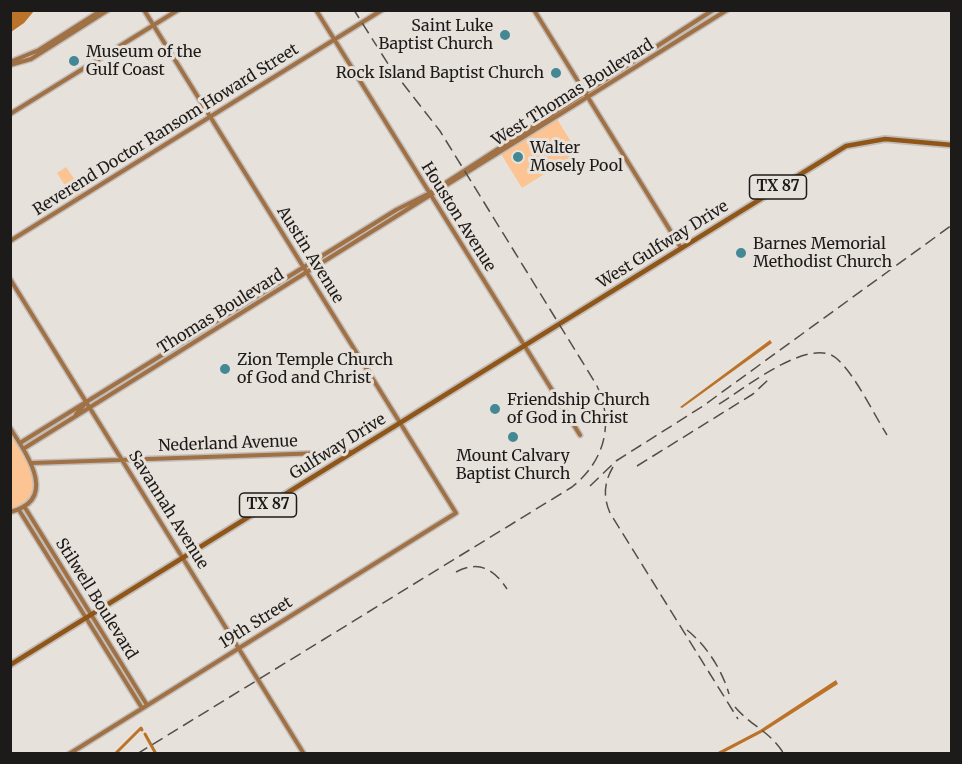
<!DOCTYPE html>
<style>
body{margin:0}
#map{position:relative;width:962px;height:764px;overflow:hidden;background:#e7e1dc;font-family:Merriweather,serif}
canvas{display:block}
.frame{position:absolute;inset:0;border:12px solid #1d1b19;pointer-events:none}
</style>
<div id="map">
<canvas width="962" height="764"></canvas>
<div class="frame"></div>
</div>
<script>
const ctx = document.querySelector('canvas').getContext('2d');
ctx.lineJoin = 'round';
function fill(path, color) { ctx.fillStyle = color; ctx.fill(path, 'evenodd'); }
function strokePath(path, color, width, dash) { ctx.strokeStyle = color; ctx.lineWidth = width; ctx.lineCap = dash ? 'butt' : 'round'; ctx.setLineDash(dash || []); ctx.stroke(path); }
function label(font, color, halo, rows, align = 'center') {
  ctx.font = font + ' Merriweather,serif'; ctx.lineWidth = 6; ctx.setLineDash([]); ctx.textBaseline = 'middle'; ctx.strokeStyle = halo; ctx.fillStyle = color; for (const [text, x, y, turn = 0] of rows) {
    ctx.save(); ctx.translate(x, y); ctx.rotate((+turn || 0) * Math.PI / 180); ctx.textAlign = isNaN(turn) ? turn : align; if (halo) ctx.strokeText(text, 0, 0); ctx.fillText(text, 0, 0); ctx.restore();
  }
}
fill(new Path2D(`
 M557 119 578 153 522 188 501 154Z
 M66 167 84 193 74 200 57 173Z
 M10 431C24 453 56 501 10 510Z`), '#fcc493');
fill(new Path2D(`
 M11 10H34V11L24 23 11 32Z
 M770 340 772 343 682 408 680 407Z
 M836 680 838 684 763 732 723 753H716L760 730Z`), '#ba7329');
strokePath(new Path2D(`
 M145 734 156 754
 M115 754 141 728 142 730`), '#ba7329', 3);
const secondary = new Path2D(`
 M316 10 580 435
 M534 10 681 248
 M10 62 39 50 102 10
 M10 65 31 59 108 10
 M10 114 178 10
 M10 241 382 10
 M10 279 304 754
 M76 414 87 402
 M10 428C26 453 60 500 10 512
 M20 443 396 210 430 193 713 10
 M23 449 727 10
 M32 463 352 452
 M24 506 147 705
 M19 510 142 708
 M69 754 456 513 144 10`);
const primary = new Path2D(`
 M10 665 846 146 885 139 952 145`);
strokePath(secondary, '#c3bdb9', 7);
strokePath(primary, '#c3bdb9', 8);
strokePath(secondary, '#a17146', 4);
strokePath(primary, '#8f5618', 4.5);
strokePath(new Path2D(`
 M719 404C744 389 809 336 836 358 855 374 873 413 887 435
 M637 466 753 394 769 379
 M613 467C604 482 603 497 610 513L738 719
 M590 486 616 461 703 406 952 225
 M456 572C479 560 494 569 507 589
 M687 630C707 646 722 670 729 694
 M735 707C752 727 769 730 784 754
 M137 754 572 487C605 461 615 422 596 384L440 131 390 67 354 10`), '#514e4b', 1.5, [12, 6]);
for (const [x, y, r, color] of [
 [505,35,6,"#448896"],
 [74,61,6,"#448896"],
 [556,73,6,"#448896"],
 [518,157,6,"#448896"],
 [741,253,6,"#448896"],
 [225,369,6,"#448896"],
 [495,409,6,"#448896"],
 [513,437,6,"#448896"]
]) { const dot = new Path2D(); dot.arc(x, y, r, 0, 2 * Math.PI); ctx.fillStyle = color; ctx.fill(dot); strokePath(dot, '#e7e1dc', 2); }
for (const [x, y, w] of [
 [778,187,57],
 [268,505,57]
]) { const box = new Path2D(); box.roundRect(x - w / 2, y - 12, w, 24, 4.5); ctx.fillStyle = '#e7e1dc'; ctx.fill(box); strokePath(box, '#1d1b19', 1.5); }
label('bold 15px', '#1d1b19', null, [
 ["TX 87",778,187],
 ["TX 87",268,505]
]);
label('16px', '#1d1b19', '#e7e1dc', [
 ["Saint Luke",493,26,"right"],
 ["Baptist Church",493,44,"right"],
 ["Museum of the",86,52],
 ["Gulf Coast",86,70],
 ["Rock Island Baptist Church",544,73,"right"],
 ["Walter",530,148],
 ["Mosely Pool",530,166],
 ["Barnes Memorial",753,244],
 ["Methodist Church",753,262],
 ["Zion Temple Church",237,360],
 ["of God and Christ",237,378],
 ["Friendship Church",507,400],
 ["of God in Christ",507,418],
 ["Mount Calvary",513,456,"center"],
 ["Baptist Church",513,474,"center"]
], 'left');
label('16px', '#1d1b19', '#e7e1dc', [
 ["West Thomas Boulevard",573,93,-32],
 ["Reverend Doctor Ransom Howard Street",166,130,-32],
 ["Houston Avenue",458,217,58],
 ["West Gulfway Drive",663,245,-32],
 ["Austin Avenue",310,255,58],
 ["Thomas Boulevard",221,312,-32],
 ["Nederland Avenue",228,444,-2],
 ["Gulfway Drive",338,447,-32],
 ["Savannah Avenue",168,510,58],
 ["Stilwell Boulevard",96,599,58],
 ["19th Street",256,623,-32]
]);
</script>
